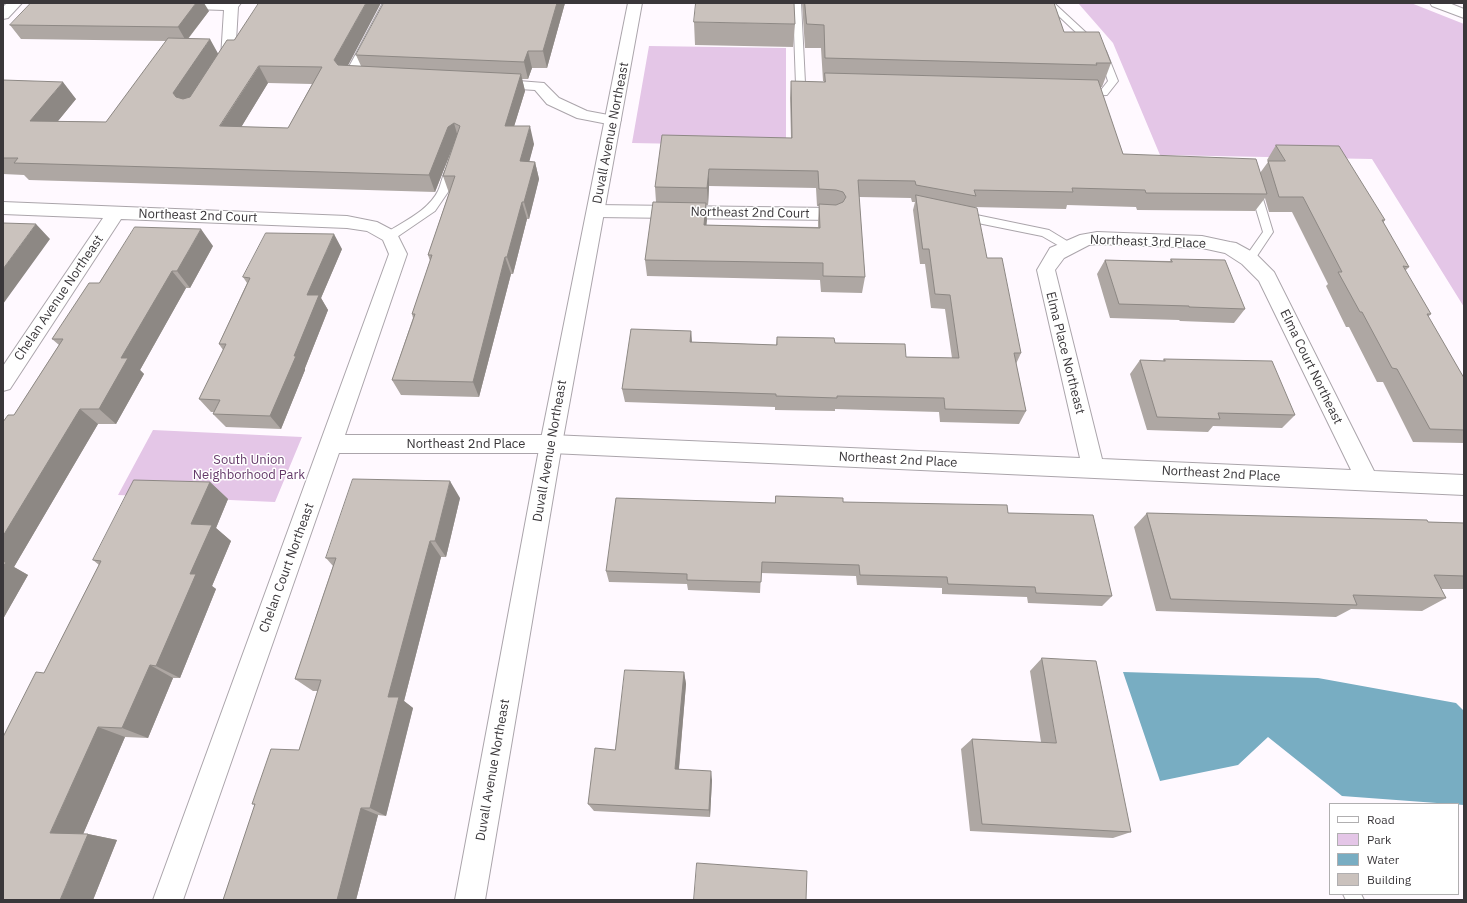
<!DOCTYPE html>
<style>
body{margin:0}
#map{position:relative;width:1467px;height:903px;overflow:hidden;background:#fff9ff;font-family:"IBM Plex Sans",sans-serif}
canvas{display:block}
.frame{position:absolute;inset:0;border:4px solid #3a373a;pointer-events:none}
.legend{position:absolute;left:1329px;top:803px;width:130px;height:92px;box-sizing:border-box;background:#fff;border:1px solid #b0afb0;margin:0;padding:5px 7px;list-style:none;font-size:12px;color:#3a373a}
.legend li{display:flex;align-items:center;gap:8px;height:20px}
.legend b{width:20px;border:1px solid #b0afb0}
</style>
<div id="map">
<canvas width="1467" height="903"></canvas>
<div class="frame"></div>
<ul class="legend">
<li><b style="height:5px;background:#fff"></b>Road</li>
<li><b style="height:11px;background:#e4c6e7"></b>Park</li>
<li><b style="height:11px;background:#78adc2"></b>Water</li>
<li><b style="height:11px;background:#cac2bd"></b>Building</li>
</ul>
</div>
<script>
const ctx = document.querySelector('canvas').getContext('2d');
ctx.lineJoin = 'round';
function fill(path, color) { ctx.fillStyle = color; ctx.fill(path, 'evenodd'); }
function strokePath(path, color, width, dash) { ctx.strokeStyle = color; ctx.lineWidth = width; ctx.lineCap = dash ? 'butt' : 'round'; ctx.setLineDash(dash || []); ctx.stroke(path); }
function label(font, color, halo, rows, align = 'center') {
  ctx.font = font + ' "IBM Plex Sans",sans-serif'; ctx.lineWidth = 3; ctx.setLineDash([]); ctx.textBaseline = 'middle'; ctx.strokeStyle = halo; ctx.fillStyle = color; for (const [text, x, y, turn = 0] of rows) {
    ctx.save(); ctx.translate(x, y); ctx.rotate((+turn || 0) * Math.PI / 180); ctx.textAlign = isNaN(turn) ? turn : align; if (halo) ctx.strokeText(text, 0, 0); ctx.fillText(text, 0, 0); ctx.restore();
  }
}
fill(new Path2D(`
 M1078 3H1411L1464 24V307L1372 159 1160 155 1113 43Z
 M649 46 786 48V146L632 143Z
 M153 430 302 437 275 502 118 495Z`), '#e4c6e7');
fill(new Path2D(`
 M1123 672 1318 678 1456 703 1464 711V805L1342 796 1268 737 1238 765 1160 781Z`), '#78adc2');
const lane = new Path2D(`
 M793 3H801L805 83 818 84 820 86 818 88H801L796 85Z
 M1045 3H1054L1106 51 1118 81 1107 95 1084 96 1079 93 1084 90H1101L1108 81 1099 54Z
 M452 165 457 168 448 192 435 211 394 239H386L385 236 386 233C404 221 428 211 438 191 442 184 443 167 452 165Z
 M1255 186 1260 189 1273 232 1253 262H1245L1244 259 1263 232 1250 189Z
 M962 212 1049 230 1072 244 1073 247 1072 250 1068 251 1042 236 958 219 957 216 958 213Z
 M1343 894H1361L1364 900H1346Z`);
const street = new Path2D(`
 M7 3H22L8 18 3 19V7Z
 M125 3H241L238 7 235 58 226 71 221 73 216 71 213 68 221 58 224 10 132 7 127 6Z
 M383 3H397L361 74 373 76 376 79 373 82 368 84 346 81 343 78Z
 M1430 3H1449L1464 9V18L1432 6Z
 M493 79 544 83 559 98 587 111 619 117 621 120 619 123 613 125 577 118 547 104 535 90 488 87 485 84 488 81Z
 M3 202 347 216 377 222 396 232 407 254 345 435H551L1080 458 1037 270 1050 248 1080 235 1097 232 1202 236 1230 242 1236 243 1256 254 1274 272 1374 471 1464 475V495L551 453H339L183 900H153L389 254 383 240 367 231 347 228 121 219 10 389 3 391V366L103 218 3 214ZM1097 244 1202 248 1225 253 1242 264 1259 281 1351 470 1102 459 1055 270 1064 258 1089 245Z
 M596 205 833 208 839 210 842 214 839 218 833 220 596 217 590 215 587 211 590 207Z`);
const secondary = new Path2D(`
 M628 3H642L562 444 485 900H455L540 444Z`);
strokePath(lane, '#aba5ab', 2);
strokePath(street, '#aba5ab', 2);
strokePath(secondary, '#aba5ab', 2);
fill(lane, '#fff');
fill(street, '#fff');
fill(secondary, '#fff');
fill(new Path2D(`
 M565 3 547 68H532L528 79H522L525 91 514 126 534 144 529 161 535 162 539 179 529 219H527L513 274H511L479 397 401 395 392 380 413 318 412 314 430 261 428 255 449 193 443 176 454 144 435 192 29 180 24 175 3 174V80L76 99 58 121 106 122 167 41 21 39 10 25 209 11 188 39 218 54 348 66H361L356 55ZM268 83 312 84 288 128 241 127Z
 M802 3H1054L1064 32 1111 63 1102 87H1100L1123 154 1260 173 1268 162 1267 160 1276 145 1385 220 1383 223 1409 267 1405 271 1431 314 1428 317 1464 378V443L1413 442 1383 382H1377L1349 327H1346L1326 286 1328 284 1292 212H1269L1265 198 1255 211 1137 210 1136 207 1067 205 1066 209 972 207 987 258 1021 353 1016 364 1026 411 1019 424 940 422 939 412 835 409V411L775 410V407L625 402 622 389 691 331 692 342 776 345 777 337 835 343 906 357 952 358 945 309 931 308 925 264H920L913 210 915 202H912L911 198 859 197 865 277 862 293 821 292 820 280 647 276 645 260 656 202 655 187 791 138 790 98 791 81 824 82V81H823L821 48H805ZM709 186 816 188 817 206H819L818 221V227L706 225V205H708Z
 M694 22 795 24 793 47 695 45Z
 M213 246 190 288H186L140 370 144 374 116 424H98L14 567 28 575 3 619V422L14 415 59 345 52 339 99 283Z
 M342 249 321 298 328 310 305 368V370L281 429 226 427 213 414 214 412H211L199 399 223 350 219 344 247 283 243 277Z
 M1171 259 1245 309 1234 323 1180 321 1179 320 1110 318 1097 274 1105 260 1170 261Z
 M1164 359 1295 415 1282 428 1213 426 1208 432 1147 430 1130 374 1140 360 1163 361Z
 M210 482 228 499 216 528 231 541 212 586 216 589 180 678H173L148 738 125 737 83 834H88L117 840 93 900 44 673 99 565 93 560Z
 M776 496 843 502 1008 513 1112 596 1102 606 1028 603 1027 597 942 594V588L857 585 856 576 761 573 760 593 688 590 687 584 609 582 606 571 775 503Z
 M460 498 446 557H441L404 701 413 708 386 816 378 815 356 900H223L255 805 252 804 299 750 318 691H313L295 679 333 566 326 558Z
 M1147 513 1464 523V589H1441L1446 598 1422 611 1351 609 1336 617 1156 611 1134 527Z
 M1042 658 1131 832 1113 838 970 831 961 749 972 739 1041 742 1030 671Z
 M684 672 686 684 679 769 712 780 710 817 594 811 588 804 615 750Z`), '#aea7a3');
fill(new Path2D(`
 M196 3H204L209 11 186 41 178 27Z
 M366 3H381L342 77 334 60Z
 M557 3H565L547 68 543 51Z
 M210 39 220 57 184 110 173 93Z
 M528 51 532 68 528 79 524 62Z
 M259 66 268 83 231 144 220 126Z
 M521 74 525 91 509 143 505 126Z
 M63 82 76 99 44 138 30 121Z
 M454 123 459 141 454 144 435 192 429 175 448 127Z
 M530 126 534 144 525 178 520 161Z
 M535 162 539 179 529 219 524 202Z
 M709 169V186L708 205 707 188Z
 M522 202 527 219 513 274 507 257Z
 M706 203 707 220 705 241 704 225Z
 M36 224 50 239 3 304V269Z
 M201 229 213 246 190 288 177 271Z
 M334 234 342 249 321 298 328 310 305 368V370L281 429 270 416 294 356 307 295Z
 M505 257 511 274 479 397 473 382Z
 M172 271 186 288 140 370 144 374 116 424 99 409 121 358Z
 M691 331 692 345 690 342Z
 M80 409 98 424 14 567 28 575 3 619V536Z
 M450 481 460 498 446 557 435 541Z
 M210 482 228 499 216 528 231 541 212 586 216 589 180 678 156 666 190 574 191 524Z
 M430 541 441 557 404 701 413 708 386 816 370 808 388 697Z
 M150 665 173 678 148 738 122 728Z
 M684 672 686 684 678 778 675 769Z
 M98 727 125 737 81 839 50 833Z
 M711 771 712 780 710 817 709 810Z
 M361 808 378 815 356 900H337Z
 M88 834 117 840 93 900H60Z`), '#8d8884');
const building = new Path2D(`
 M31 3H196L178 27 10 25Z
 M259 3H366L334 60 338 65 521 74 505 126H530L520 161 535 162 524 202H522L507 257H505L473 382 392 380 415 314H412L432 255H428L455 176H443L460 126 454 123 448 127 429 175 14 163 18 158H3V80L63 82 30 121 106 122 168 38 210 39 173 93 176 97 183 99 190 97 227 40H234ZM259 66 322 67 288 128 220 126Z
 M384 3H557L543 51H528L524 62 356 55Z
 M696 3H794L795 24 694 22Z
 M805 3H1054L1064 32H1099L1111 63H1096L1097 65 825 58 824 25 807 24Z
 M825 73 1098 80 1123 154 1256 159 1267 194 1146 193 1145 190 1072 188 1073 192 974 190 976 196 916 185 915 181 858 180 865 277 823 276V263L645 260 653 202 706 203 704 225 820 228 819 204 836 205 843 202 846 197 843 192 836 190 819 189 818 171 709 169 707 188 655 187 662 135 792 138 791 81 825 82Z
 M1276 145 1339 146 1385 220H1382L1409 267 1403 266 1431 314H1427L1464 378V430L1430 429 1397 369 1392 368 1362 312H1360L1338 272H1342L1303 197H1279L1268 161H1285Z
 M916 195 977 208 987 258H1002L1021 353H1014L1026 411 945 409 944 398 837 396V398L776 396V394L622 389 631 329 691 331 690 342 777 345V337L834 338 835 343 905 344 906 357 959 358 950 295 935 294 929 249H923Z
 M3 223 36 224 3 269Z
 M135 227 201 229 177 271H172L121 358H128L99 409H80L3 536V422L8 415H14L63 339H52L89 283H99Z
 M266 233 334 234 307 295H319L294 356H296L270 416 213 414 220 400 199 399 226 344H219L250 278 243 277Z
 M1171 259 1225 260 1245 309 1189 307V306L1119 304 1105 260 1172 262Z
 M1164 359 1272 361 1295 415 1218 413 1220 419 1157 417 1140 360 1165 361Z
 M353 479 450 481 435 541H430L388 697H399L370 808H361L337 900H223L255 804H252L271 749 299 750 321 680 295 679 336 558H326Z
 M134 480 210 482 191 524 212 525 190 574H196L156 666 150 665 122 728 98 727 50 833 88 834 60 900H3V737L36 672 44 673 101 561 93 560Z
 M776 496 843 498V502L1007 505 1008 513 1093 515 1112 596 1036 593 1035 587 948 584 947 577 860 575 859 565 762 562 761 582 687 580V574L606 571 616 498 775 503Z
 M1147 513 1427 520 1428 522 1464 523V576L1434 575 1446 598 1353 595 1357 605 1171 599Z
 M3 562H6L3 567Z
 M1042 658 1096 661 1131 832 982 824 972 739 1056 743Z
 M625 670 684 672 675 769 711 771 709 810 588 804 595 748 615 750Z
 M697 863 807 871 806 900H694Z`);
fill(building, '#cac2bd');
strokePath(building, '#8d8884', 1);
label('13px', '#3a373a', '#fff', [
 ["Duvall Avenue Northeast",611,133,-79],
 ["Northeast 2nd Court",750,213,1],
 ["Northeast 2nd Court",198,216,2],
 ["Northeast 3rd Place",1148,242,2],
 ["Chelan Avenue Northeast",59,298,-56],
 ["Elma Place Northeast",1065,353,76],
 ["Elma Court Northeast",1311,367,64],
 ["Northeast 2nd Place",466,444],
 ["Duvall Avenue Northeast",550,451,-80],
 ["Northeast 2nd Place",898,460,3],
 ["Northeast 2nd Place",1221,474,3],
 ["Chelan Court Northeast",287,568,-70],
 ["Duvall Avenue Northeast",493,770,-80]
]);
label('13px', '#643969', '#fff', [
 ["South Union",249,460],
 ["Neighborhood Park",249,475]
]);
</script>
